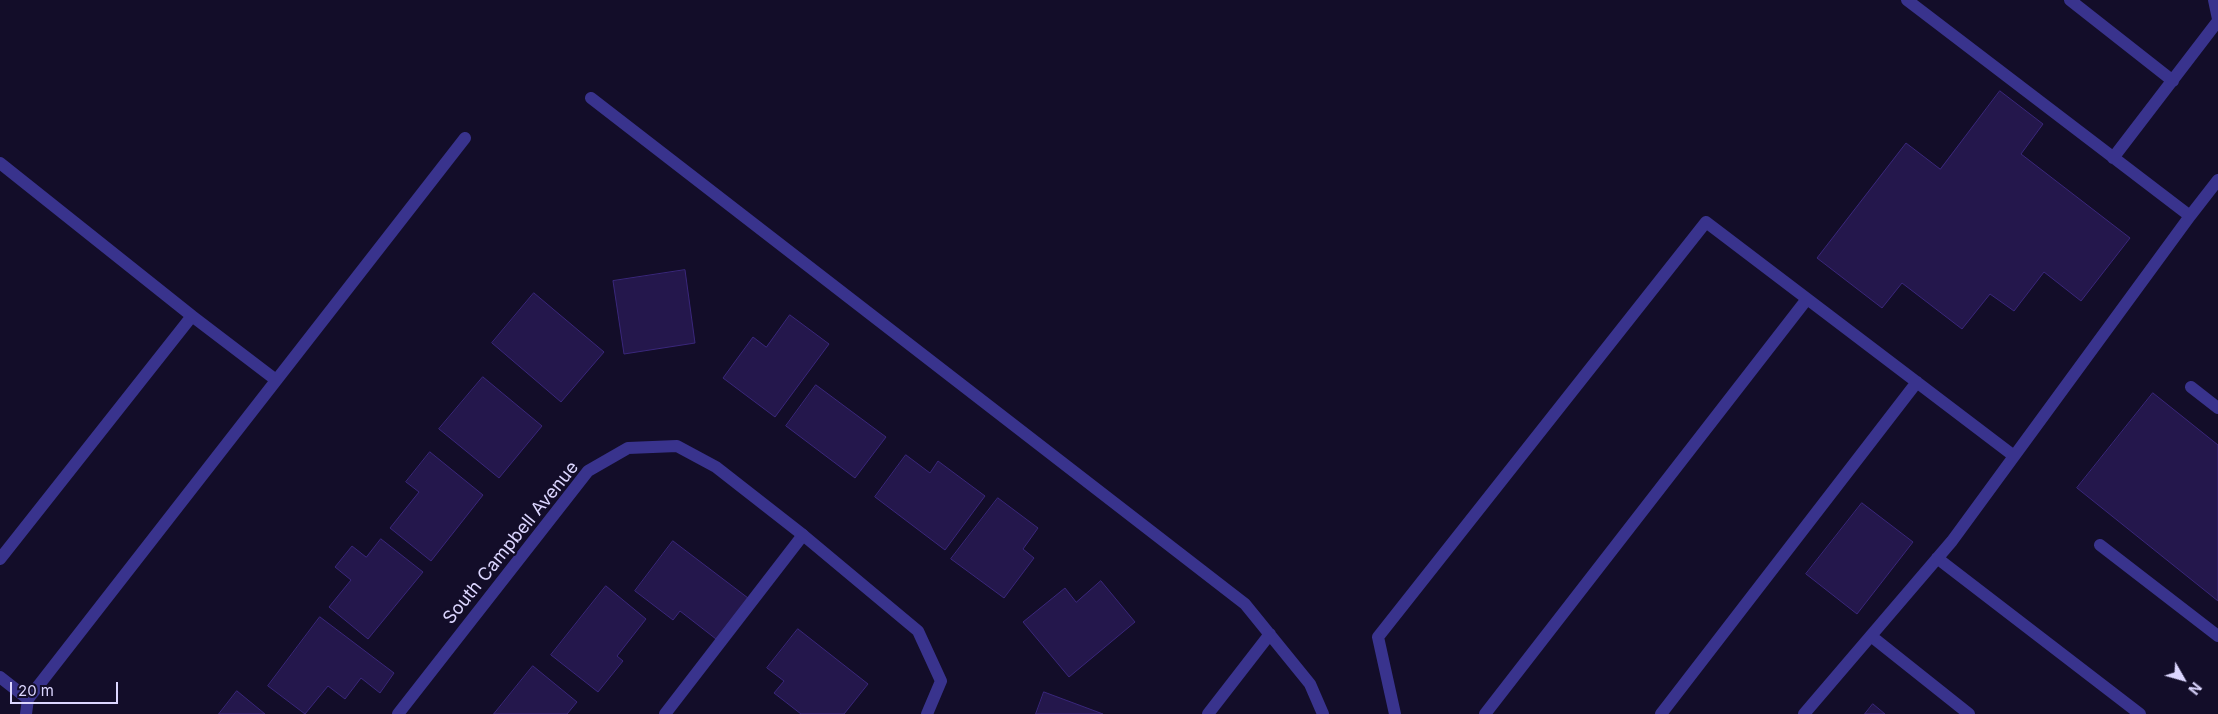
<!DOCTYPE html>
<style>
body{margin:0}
#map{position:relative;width:2218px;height:714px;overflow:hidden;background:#130d29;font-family:Inter,sans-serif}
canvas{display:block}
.north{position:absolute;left:2158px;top:654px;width:50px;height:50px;-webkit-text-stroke:4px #130d29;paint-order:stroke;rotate:128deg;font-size:14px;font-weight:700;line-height:20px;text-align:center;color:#dcd6ff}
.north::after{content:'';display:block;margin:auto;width:18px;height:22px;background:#dcd6ff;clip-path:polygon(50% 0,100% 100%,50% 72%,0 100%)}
.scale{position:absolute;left:10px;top:682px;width:108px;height:22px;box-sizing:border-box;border:2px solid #dcd6ff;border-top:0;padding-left:6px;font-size:15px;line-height:18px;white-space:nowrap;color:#dcd6ff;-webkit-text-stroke:4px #130d29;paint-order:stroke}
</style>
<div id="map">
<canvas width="2218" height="714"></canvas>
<div class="north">N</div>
<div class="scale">20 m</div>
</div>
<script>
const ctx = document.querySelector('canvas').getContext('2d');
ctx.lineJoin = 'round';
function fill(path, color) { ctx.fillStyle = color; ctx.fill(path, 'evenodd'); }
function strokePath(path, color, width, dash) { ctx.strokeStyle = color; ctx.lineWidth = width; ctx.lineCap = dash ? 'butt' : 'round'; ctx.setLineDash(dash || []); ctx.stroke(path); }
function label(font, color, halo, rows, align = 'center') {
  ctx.font = font + ' Inter,sans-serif'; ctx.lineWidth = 4.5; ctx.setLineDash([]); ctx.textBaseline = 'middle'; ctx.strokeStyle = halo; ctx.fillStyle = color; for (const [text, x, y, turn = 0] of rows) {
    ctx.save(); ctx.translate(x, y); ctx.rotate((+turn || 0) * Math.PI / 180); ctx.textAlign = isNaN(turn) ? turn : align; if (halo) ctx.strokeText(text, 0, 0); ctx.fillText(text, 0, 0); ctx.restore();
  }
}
const building = new Path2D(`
 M2000 91 2043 124 2021 154 2130 238 2081 301 2044 272 2014 311 1990 294 1962 329 1902 283 1882 308 1817 258 1906 143 1940 169Z
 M685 270 695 343 624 354 613 281Z
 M534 293 604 352 561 402 492 343Z
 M790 315 829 344 775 417 723 378 753 337 766 347Z
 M483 377 542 426 499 478 439 429Z
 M816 385 886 437 855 478 786 426Z
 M2153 393 2218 445V601L2077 488Z
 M430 452 483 495 431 561 390 528 419 492 406 482Z
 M906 455 930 473 938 461 985 496 945 550 875 497Z
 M998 498 1038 528 1023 549 1034 558 1004 598 951 559Z
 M1862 503 1913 542 1857 614 1806 574Z
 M381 539 423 572 368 639 329 607 351 580 335 567 352 546 366 557Z
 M673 541 748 598 716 639 680 611 673 620 635 591Z
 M1101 581 1135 622 1069 677 1023 622 1065 588 1076 602Z
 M606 586 646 619 617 656 623 661 598 692 551 655Z
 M320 617 394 673 380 693 361 678 345 699 328 686 305 714 268 686Z
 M798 629 868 684 844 714H801L774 693 784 681 767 668Z
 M533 666 577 702 567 714H494Z
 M237 691 265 714H219Z
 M1044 692 1103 714H1036Z
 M1873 704 1885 714H1865Z`);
fill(building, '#24174c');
strokePath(building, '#3a277b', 1);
strokePath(new Path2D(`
 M1907 0 2190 216 2218 180
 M2070 0 2173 81
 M2214 0 2218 19
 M591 98 1245 604 1310 684 1323 714
 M2113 158 2218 21
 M0 163 192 316 0 559
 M192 316 276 380
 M2191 387 2218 408
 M2100 545 2218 636
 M1937 558 2140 714
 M1871 636 1969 714
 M0 677 28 699 465 138
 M26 714 28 699
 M665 714 803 535
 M1208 714 1270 634
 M1395 714 1378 637 1706 222 2014 456
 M1485 714 1807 299
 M1661 714 1917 382
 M1804 714 1952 541 2190 216`), '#39338d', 12);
strokePath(new Path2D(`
 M398 714 588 471 628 448 677 446 716 467 803 535 918 631 941 681 927 714`), '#39338d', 12);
label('18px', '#dcd6ff', '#130d29', [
 ["South Campbell Avenue",511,543,-51]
]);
</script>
